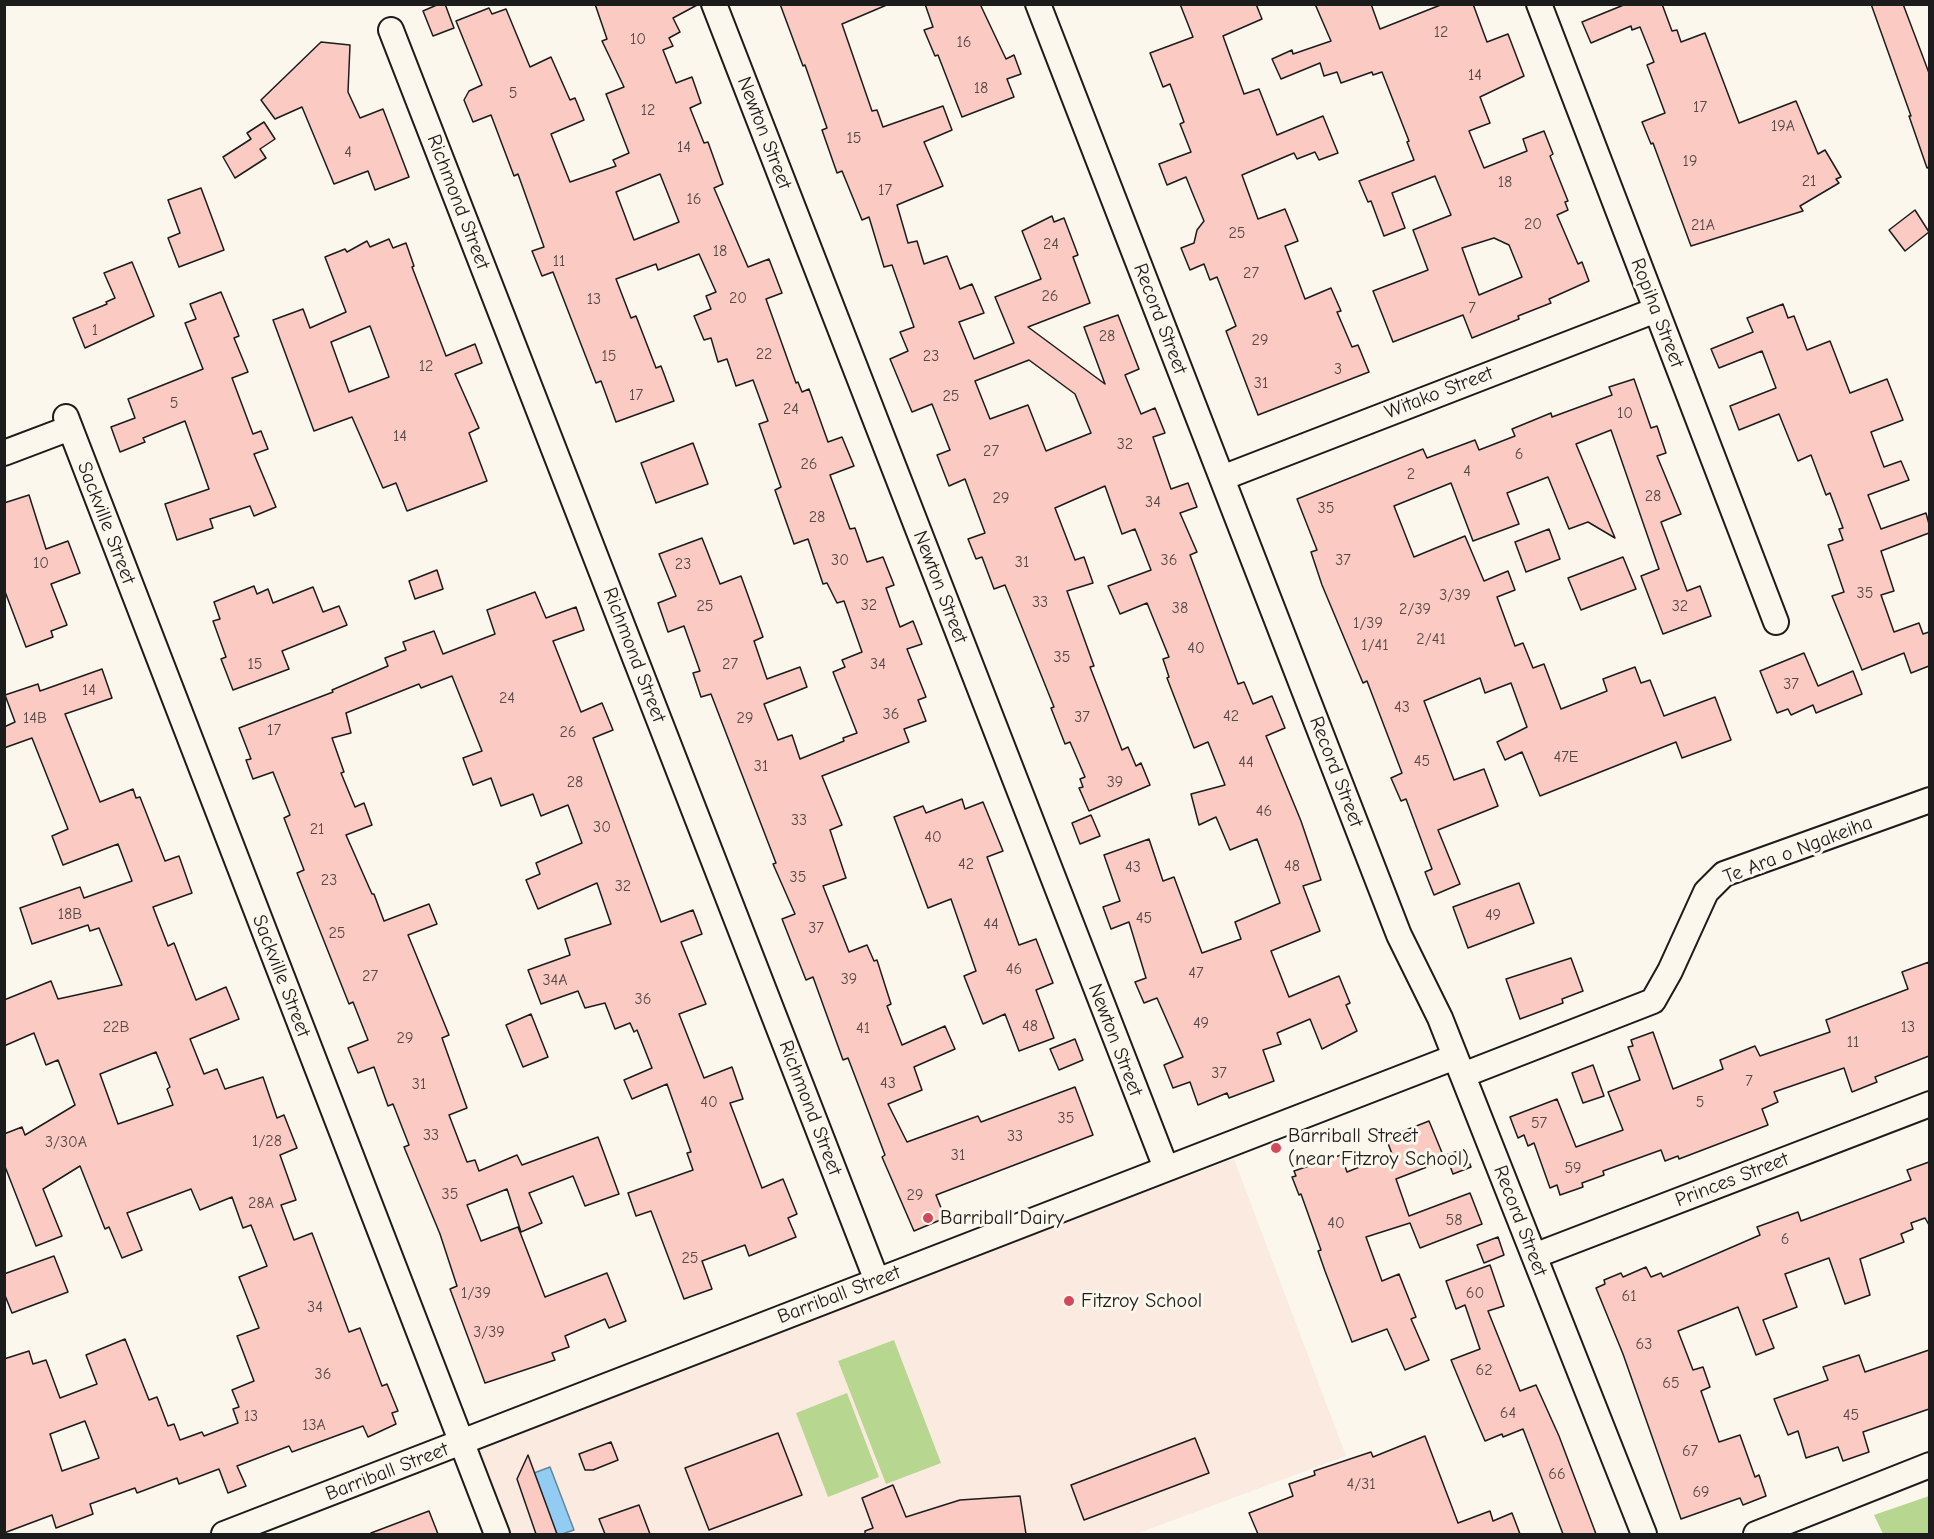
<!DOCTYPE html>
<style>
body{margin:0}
#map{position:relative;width:1934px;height:1539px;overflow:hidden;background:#fbf7ec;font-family:"Comic Neue",sans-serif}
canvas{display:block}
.frame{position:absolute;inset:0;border:6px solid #1c1c1c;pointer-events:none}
</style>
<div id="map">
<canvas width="1934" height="1539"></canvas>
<div class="frame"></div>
</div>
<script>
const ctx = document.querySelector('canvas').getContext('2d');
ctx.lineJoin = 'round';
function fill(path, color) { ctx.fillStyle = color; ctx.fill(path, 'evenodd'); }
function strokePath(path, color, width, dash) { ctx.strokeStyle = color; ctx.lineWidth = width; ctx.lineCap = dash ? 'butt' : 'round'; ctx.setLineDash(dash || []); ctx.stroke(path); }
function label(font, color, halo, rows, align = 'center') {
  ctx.font = font + ' "Comic Neue",sans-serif'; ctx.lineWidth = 6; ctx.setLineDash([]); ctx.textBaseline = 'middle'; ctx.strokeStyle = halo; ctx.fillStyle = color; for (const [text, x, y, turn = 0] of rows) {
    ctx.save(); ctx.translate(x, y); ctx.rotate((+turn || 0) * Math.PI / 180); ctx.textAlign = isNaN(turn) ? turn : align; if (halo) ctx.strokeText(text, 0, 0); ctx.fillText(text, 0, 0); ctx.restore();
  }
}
fill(new Path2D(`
 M1234 1159 1346 1456 1136 1534H502L467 1442Z`), '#fbeae0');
fill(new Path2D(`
 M894 1340 941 1463 886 1484 838 1361Z
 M847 1393 879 1477 828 1497 796 1413Z
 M1929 1496V1534H1883L1874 1515Z`), '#b7d68f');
const water = new Path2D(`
 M550 1467 574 1530 562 1534H539L518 1479Z`);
fill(water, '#92ccf2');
strokePath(water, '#63869c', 1.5);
const building = new Path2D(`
 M439 4H445L454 28 433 36 423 11Z
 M595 4H699L673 18 680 32 669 38 673 46 663 50 676 83 692 77 701 103 690 108 704 143 708 142 723 184 714 188 748 267 769 259 782 293 766 299 796 383 798 382 802 392 809 389 828 442 842 437 854 466 830 475 850 529 855 528 867 562 883 557 894 585 886 588 900 627 913 621 922 644 907 649 926 697 918 700 926 721 904 729 909 742 822 776 842 825 830 830 846 878 823 886 849 952 867 945 874 961 877 960 891 1004 887 1006 902 1045 945 1026 955 1049 914 1067 922 1090 888 1104 907 1142 978 1116 981 1122 1075 1087 1093 1135 936 1195 945 1218 914 1231 882 1157 885 1155 848 1058 843 1060 813 977 806 980 782 919 795 914 773 864 776 863 711 694 701 697 693 673 700 671 684 626 668 632 658 603 676 596 659 554 702 538 720 584 741 576 763 637 754 641 767 679 800 667 807 687 764 704 778 740 792 735 800 759 844 741 843 738 857 733 833 672 845 667 842 660 862 652 844 601 837 603 827 583 823 584 808 539 794 544 775 490 781 487 759 424 768 421 753 380 736 386 727 359 718 362 711 338 704 340 694 316 711 309 706 296 716 292 699 254 658 270 656 264 616 279 631 318 636 316 656 368 661 366 674 401 616 422 601 381 596 383 553 272 542 276 532 251 544 247 518 174 514 176 491 115 473 122 464 100 469 91 482 85 456 21 489 8 492 14 506 9 530 67 551 57 570 100 575 98 584 120 551 134 570 182 616 166 613 160 629 153 606 94 624 87 602 41 607 39ZM660 174 679 222 634 240 616 192Z
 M780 4H889L842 24 872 111 877 110 883 127 943 106 952 130 924 142 943 186 897 205 908 243 917 241 924 264 947 256 960 289 972 284 984 313 959 322 974 359 1014 343 995 297 1041 279 1022 231 1052 216 1054 222 1064 218 1078 255 1073 257 1090 303 1028 327 1105 384 1084 327 1118 315 1139 369 1125 375 1141 414 1155 408 1165 433 1153 437 1171 489 1188 483 1197 507 1180 513 1197 552 1190 555 1238 684 1244 682 1253 704 1272 696 1285 728 1266 736 1301 821 1321 880 1303 886 1320 931 1271 951 1289 997 1339 976 1350 1003 1346 1005 1357 1031 1322 1049 1310 1019 1277 1033 1281 1044 1263 1050 1274 1081 1229 1098 1227 1093 1198 1105 1190 1082 1173 1088 1164 1065 1183 1057 1157 998 1144 1003 1135 982 1146 978 1129 922 1111 929 1103 907 1120 901 1104 855 1149 839 1163 881 1174 877 1202 953 1241 939 1235 922 1280 903 1257 839 1230 850 1216 817 1199 825 1191 794 1225 785 1208 742 1194 748 1167 678 1169 677 1163 659 1169 657 1147 603 1120 614 1108 586 1151 570 1135 529 1122 534 1105 486 1055 508 1075 560 1084 557 1093 583 1067 591 1094 666 1090 667 1122 750 1128 747 1136 766 1141 763 1150 785 1089 811 1079 788 1083 787 1080 779 1085 777 1070 742 1065 744 1051 708 1054 707 1005 585 994 589 982 557 976 559 968 539 985 533 965 479 949 486 937 455 950 450 932 404 912 412 890 359 908 351 900 332 914 327 892 265 884 267 869 217 862 220 842 171 837 173 822 130 827 128 805 65 803 66ZM1029 360 1075 394 1091 433 1046 451 1028 405 990 419 975 381Z
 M925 4H980L1006 59 1014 55 1021 74 1007 79 1014 97 962 117 938 55 935 56 924 30 933 27Z
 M1180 4H1256L1262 19 1223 36 1244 94 1259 89 1277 135 1323 116 1338 153 1319 160 1315 152 1297 159 1294 153 1242 175 1258 219 1285 209 1298 241 1285 246 1305 299 1331 288 1341 311 1337 312 1352 347 1358 345 1369 372 1258 415 1226 331 1236 326 1217 277 1210 280 1204 264 1190 270 1181 248 1194 243 1197 230 1204 221 1192 192 1186 177 1167 185 1159 164 1191 152 1180 124 1184 122 1170 84 1163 87 1150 53 1193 37Z
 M1315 4H1371L1380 29 1443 4H1473L1487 42 1508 34 1524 76 1480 97 1490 123 1469 131 1484 168 1527 151 1523 139 1544 131 1553 154 1550 156 1568 201 1565 202 1568 210 1557 215 1578 264 1582 262 1589 281 1549 299 1551 303 1518 316 1519 319 1472 338 1463 315 1393 342 1373 291 1428 270 1413 230 1451 215 1435 176 1392 193 1405 228 1384 236 1371 201 1368 202 1359 181 1414 160 1407 142 1409 141 1382 72 1373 75 1372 72 1341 83 1337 72 1324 76 1320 63 1281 79 1272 59 1292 50 1293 54 1331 41ZM1494 238 1509 245 1522 277 1479 295 1462 248Z
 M1626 4H1662L1672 31 1677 30 1681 42 1705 33 1739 123 1796 101 1818 154 1825 150 1841 177 1836 179 1839 183 1800 206 1803 211 1691 246 1653 143 1651 144 1642 122 1665 113 1647 65 1654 62 1640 27 1632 30 1631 26 1591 43 1582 22Z
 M1871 4H1903L1929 73V167L1927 168 1909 116H1911Z
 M321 42 350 45 348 92 360 118 383 109 409 177 375 190 368 171 334 184 302 107 275 119 261 100Z
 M264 122 275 139 260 149 266 158 235 178 223 157 251 139 247 133Z
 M201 188 224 250 179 267 168 238 180 233 168 200Z
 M1915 210 1929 232 1905 251 1889 230Z
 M389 239 393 248 406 243 414 266 412 267 446 356 475 344 482 363 455 374 479 428 469 433 487 481 407 511 396 483 383 488 352 417 314 431 273 320 303 309 310 328 346 312 325 257 345 249 347 252 367 241 370 247ZM370 326 389 377 349 392 331 342Z
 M132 262 154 316 85 348 73 318 107 304 106 302 115 298 104 273Z
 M221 292 239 336 234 338 248 372 232 378 253 434 261 431 268 449 254 454 276 507 254 516 250 506 210 519 213 528 177 540 165 504 209 489 185 421 143 438 145 442 120 452 111 427 135 418 128 399 203 369 185 323 196 319 190 304Z
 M1783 304 1788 318 1794 316 1807 350 1830 341 1850 393 1887 379 1903 420 1871 432 1884 467 1901 461 1909 480 1868 495 1881 529 1926 513 1929 524V533L1881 551 1894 591 1881 595 1894 632 1919 623 1923 634 1929 632V666L1911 673 1904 653 1862 670 1832 596 1844 592 1828 545 1843 540 1839 529 1843 528 1830 493 1826 495 1811 455 1798 461 1779 414 1739 430 1730 406 1776 388 1762 351 1719 368 1711 349 1753 332 1747 318Z
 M1634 379 1651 428 1657 426 1666 453 1657 456 1681 514 1661 522 1687 591 1700 586 1711 616 1663 634 1641 576 1659 569 1611 430 1576 444 1615 538 1588 522 1569 529 1548 477 1507 493 1519 524 1473 541 1451 483 1394 506 1414 557 1465 536 1484 581 1508 571 1515 590 1497 597 1515 646 1523 643 1533 668 1544 664 1561 709 1607 691 1603 679 1635 667 1641 683 1650 680 1664 716 1715 697 1731 740 1682 758 1676 742 1540 796 1522 752 1505 760 1497 742 1527 727 1511 683 1485 693 1480 678 1424 701 1454 780 1484 769 1498 806 1438 830 1460 884 1434 895 1425 872 1432 869 1406 799 1401 801 1391 778 1402 773 1367 681 1363 683 1322 585 1311 552 1317 550 1297 499 1423 449 1427 458 1475 440 1479 450 1515 436 1512 429 1551 413 1552 417 1612 395 1609 387Z
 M693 443 708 484 656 503 641 463Z
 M29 495 46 549 68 541 80 573 51 584 67 625 51 631 53 637 26 647 4 589V503Z
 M1549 529 1560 559 1526 572 1515 542Z
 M1623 557 1636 589 1581 610 1568 578Z
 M437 570 443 589 415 599 409 581Z
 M254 586 257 594 268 589 273 603 313 587 323 612 339 606 347 625 282 651 289 669 233 690 221 659 226 657 213 621 220 619 214 602Z
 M535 592 546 618 576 607 584 630 553 641 581 712 602 703 613 730 593 738 661 922 693 910 702 934 681 942 706 1004 679 1014 704 1078 732 1067 743 1099 730 1103 762 1188 783 1179 797 1214 788 1218 796 1237 749 1256 745 1245 702 1261 712 1289 684 1299 651 1211 636 1216 628 1193 693 1170 687 1153 691 1152 667 1084 632 1099 624 1080 652 1068 637 1030 634 1032 630 1023 615 1029 605 1003 585 1008 578 991 541 1004 528 970 570 955 565 939 611 924 597 883 538 909 526 880 540 874 536 863 582 843 568 805 541 816 533 794 501 806 491 778 473 785 463 758 482 751 452 676 421 688 419 684 346 713 351 733 332 738 344 772 341 773 355 807 364 803 372 825 346 835 372 894H374L384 921 429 904 437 924 408 935 449 1035 442 1038 467 1108 449 1115 467 1162 475 1160 479 1171 517 1155 522 1165 598 1137 619 1194 585 1206 573 1176 529 1193 542 1223 521 1232 507 1189 467 1205 481 1241 518 1227 545 1297 607 1273 626 1321 609 1328 605 1319 565 1336 569 1347 552 1353 555 1360 485 1383 450 1289 457 1286 440 1234 404 1147 409 1145 393 1104 388 1106 374 1067 358 1073 348 1048 368 1040 353 1002 349 1004 297 873 304 870 284 818 290 815 273 772 253 779 246 760 251 759 239 728 333 692 332 690 388 666 385 658 406 650 403 642 434 631 443 654 495 634 487 610Z
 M1804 653 1818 686 1853 671 1862 694 1816 713 1813 705 1791 715 1788 709 1777 713 1760 671Z
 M102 669 112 698 65 714 100 802 133 789 136 798 140 797 165 861 179 856 192 893 153 907 168 946 174 943 196 1000 226 987 239 1019 190 1039 204 1074 217 1069 225 1089 263 1077 277 1118 284 1115 297 1148 280 1155 296 1200 281 1205 294 1240 312 1233 349 1332 360 1328 382 1386 387 1384 398 1411 392 1413 396 1424 368 1437 363 1426 292 1452 289 1446 237 1466 246 1486 228 1493 219 1469 179 1484 177 1478 137 1493 135 1488 90 1504 93 1514 56 1528 52 1515 4 1533V1359L29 1351 33 1364 46 1360 60 1398 97 1384 86 1355 125 1339 149 1400 157 1397 168 1426 174 1424 180 1440 202 1432 204 1436 238 1423 233 1409 239 1407 232 1390 254 1381 237 1336 259 1328 239 1277 267 1266 251 1225 243 1228 232 1197 200 1210 191 1189 127 1213 142 1250 122 1258 109 1227 105 1229 80 1166 43 1189 62 1236 36 1246 4 1164V1134L22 1127 25 1135 75 1105 58 1060 46 1065 34 1033 4 1046V1000L51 981 58 999 122 985 99 928 90 931 88 925 32 944 20 908 80 887 84 898 132 881 118 844 63 865 52 836 68 829 32 738 4 748V727L15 722 5 695 38 684 40 691ZM156 1052 170 1087 167 1089 173 1105 118 1124 100 1074ZM85 1421 99 1458 62 1471 50 1434Z
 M962 799 965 809 983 802 1003 851 987 857 1019 945 1036 939 1053 983 1036 990 1054 1038 1019 1051 1005 1014 983 1024 964 976 976 971 951 899 928 908 894 817 923 806 926 813Z
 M1091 815 1100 836 1080 844 1072 823Z
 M1519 883 1534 923 1468 948 1453 907Z
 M1571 958 1583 991 1562 999 1563 1003 1520 1019 1506 979Z
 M1929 962V1056L1875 1077 1877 1082 1852 1092 1844 1068 1774 1092 1778 1102 1762 1109 1768 1125 1679 1159 1678 1156 1665 1161 1661 1150 1603 1171 1604 1175 1582 1183 1583 1187 1560 1195 1557 1185 1550 1188 1534 1143 1528 1146 1524 1135 1518 1138 1510 1117 1557 1099 1576 1147 1623 1130 1608 1092 1640 1080 1628 1047 1633 1046 1631 1040 1653 1032 1673 1089 1723 1069 1720 1060 1755 1046 1760 1056 1830 1032 1826 1020 1908 989 1902 972Z
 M531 1014 548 1057 523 1067 506 1025Z
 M1075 1039 1083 1060 1059 1070 1050 1049Z
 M1593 1065 1604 1096 1583 1103 1572 1073Z
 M1429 1121 1445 1160 1396 1179 1409 1216 1470 1193 1482 1224 1420 1248 1410 1223 1366 1237 1382 1281 1399 1274 1416 1317 1411 1319 1429 1360 1405 1370 1387 1329 1352 1342 1325 1271 1318 1251 1321 1250 1301 1194 1299 1195 1292 1177 1296 1176 1294 1171 1341 1155 1347 1172 1392 1154 1386 1138Z
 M1464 1149 1471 1167 1453 1174 1446 1155Z
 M1929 1162V1225L1925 1218 1911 1223 1913 1229 1901 1234 1904 1242 1860 1259 1870 1295 1845 1304 1829 1258 1785 1274 1797 1307 1763 1320 1774 1348 1756 1355 1738 1307 1678 1331 1693 1370 1703 1367 1710 1387 1701 1391 1719 1442 1740 1435 1755 1477 1759 1475 1766 1496 1743 1505 1740 1498 1681 1519 1623 1354 1596 1288 1605 1284 1604 1280 1621 1273 1623 1277 1646 1267 1651 1277 1661 1273 1663 1277 1760 1235 1757 1227 1798 1212 1801 1221 1911 1180 1907 1170Z
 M1498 1237 1504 1255 1484 1263 1477 1245Z
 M54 1256 68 1292 12 1313 4 1293V1274Z
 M1490 1265 1504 1306 1488 1311 1520 1391 1536 1385 1559 1436 1596 1534H1563L1523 1429 1503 1437 1502 1434 1485 1441 1473 1413 1451 1360 1480 1349 1465 1305 1456 1309 1446 1281Z
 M1929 1350V1409L1863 1432 1869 1452 1843 1461 1838 1447 1806 1458 1798 1431 1788 1435 1774 1399 1828 1380 1823 1367 1859 1355 1865 1372Z
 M778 1433 802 1495 709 1530 685 1468Z
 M1425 1436 1458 1523 1490 1511 1493 1521 1512 1513 1520 1534H1258L1249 1513 1293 1496 1289 1484 1315 1475 1314 1471 1371 1452 1373 1457Z
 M1195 1438 1209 1473 1084 1520 1071 1485Z
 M611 1442 618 1460 593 1470H585L579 1454Z
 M528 1455 557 1534H536L517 1479Z
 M893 1485 906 1517 960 1500 1020 1496 1026 1534H865V1531L873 1528 862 1498Z
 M639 1505 650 1534H605L599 1519Z
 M429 1511 438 1534H371V1533Z`);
fill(building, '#facac3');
strokePath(building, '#1c1c1c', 1.5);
const minor = new Path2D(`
 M714 4 1166 1168
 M1038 4 1399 935 1440 1018 1644 1534
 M1539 4 1776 622
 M391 30 877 1281
 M66 417 497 1534
 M4 453 70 428
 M1222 478 1656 310
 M1463 1075 1653 1001 1670 971 1706 892 1724 874 1930 800
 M1534 1256 1930 1104
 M224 1534 1455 1057
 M1756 1534 1930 1465`);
strokePath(minor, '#1c1c1c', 28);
strokePath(minor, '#fbf7ec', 24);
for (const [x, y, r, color] of [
 [1276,1148,6,"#d1495b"],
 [928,1218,6,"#d1495b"],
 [1069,1301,6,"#d1495b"]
]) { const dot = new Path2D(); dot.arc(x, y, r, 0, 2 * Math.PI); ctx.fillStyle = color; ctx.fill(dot); strokePath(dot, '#fbf7ec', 2); }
label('16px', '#544846', null, [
 ["12",1441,32],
 ["10",638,39],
 ["16",964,42],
 ["14",1475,75],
 ["18",981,88],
 ["5",513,93],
 ["17",1700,107],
 ["12",648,110],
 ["19A",1783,126],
 ["15",854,138],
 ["14",684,147],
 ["4",348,152],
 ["19",1690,161],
 ["21",1809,181],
 ["18",1505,182],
 ["17",885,190],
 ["16",694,199],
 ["20",1533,224],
 ["21A",1703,225],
 ["25",1237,233],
 ["24",1051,244],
 ["18",720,251],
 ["11",559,261],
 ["27",1251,273],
 ["26",1050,296],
 ["20",738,298],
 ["13",594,299],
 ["7",1472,308],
 ["1",95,330],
 ["28",1107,336],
 ["29",1260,340],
 ["22",764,354],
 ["15",609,356],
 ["23",931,356],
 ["12",426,366],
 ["3",1338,369],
 ["31",1261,383],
 ["17",636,395],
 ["25",951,396],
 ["5",174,403],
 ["24",791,409],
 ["10",1625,413],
 ["14",400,436],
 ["32",1125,444],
 ["27",991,451],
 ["6",1519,454],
 ["26",809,464],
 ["4",1467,471],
 ["2",1411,474],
 ["28",1653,496],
 ["29",1001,498],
 ["34",1153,502],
 ["35",1326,508],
 ["28",817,517],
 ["30",840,560],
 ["36",1169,560],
 ["37",1343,560],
 ["31",1022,562],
 ["10",41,563],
 ["23",683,564],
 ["35",1865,593],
 ["3/39",1455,595],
 ["33",1040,602],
 ["32",869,605],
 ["25",705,606],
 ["32",1680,606],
 ["38",1180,608],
 ["2/39",1415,609],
 ["1/39",1368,623],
 ["2/41",1431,639],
 ["1/41",1375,645],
 ["40",1196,648],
 ["35",1062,657],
 ["15",255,664],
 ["27",730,664],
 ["34",878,664],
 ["37",1791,684],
 ["14",89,690],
 ["24",507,698],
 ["43",1402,707],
 ["36",891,714],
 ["42",1231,716],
 ["37",1082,717],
 ["14B",35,718],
 ["29",745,718],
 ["17",274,730],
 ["26",568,732],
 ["47E",1566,757],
 ["45",1422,761],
 ["44",1246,762],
 ["31",761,766],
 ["28",575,782],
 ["39",1115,782],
 ["46",1264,811],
 ["33",799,820],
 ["30",602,827],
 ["21",317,829],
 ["40",933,837],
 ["42",966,864],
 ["48",1292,866],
 ["43",1133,867],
 ["35",798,877],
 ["23",329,880],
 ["32",623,886],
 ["18B",70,914],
 ["49",1493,915],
 ["45",1144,918],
 ["44",991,924],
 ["37",816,928],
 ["25",337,933],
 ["46",1014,969],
 ["47",1196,973],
 ["27",370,976],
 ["39",849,979],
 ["34A",555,980],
 ["36",643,999],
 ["49",1201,1023],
 ["48",1030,1026],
 ["22B",116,1027],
 ["13",1908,1027],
 ["41",863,1028],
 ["29",405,1038],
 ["11",1853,1042],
 ["37",1219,1073],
 ["7",1749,1081],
 ["43",888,1083],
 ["31",419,1084],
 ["40",709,1102],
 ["5",1700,1102],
 ["35",1066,1118],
 ["57",1539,1123],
 ["33",431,1135],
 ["33",1015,1136],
 ["1/28",267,1141],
 ["3/30A",66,1142],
 ["31",958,1155],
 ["59",1573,1168],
 ["35",450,1194],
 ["29",915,1195],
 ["28A",261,1203],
 ["58",1454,1220],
 ["40",1336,1223],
 ["6",1785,1239],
 ["25",690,1258],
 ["1/39",476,1293],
 ["60",1475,1293],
 ["61",1629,1296],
 ["34",315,1307],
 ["3/39",489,1332],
 ["63",1644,1344],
 ["62",1484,1370],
 ["36",323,1374],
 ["65",1671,1383],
 ["64",1508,1413],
 ["45",1851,1415],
 ["13",251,1416],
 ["13A",314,1425],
 ["67",1690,1451],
 ["66",1557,1474],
 ["4/31",1361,1484],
 ["69",1701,1492]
]);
label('20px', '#1c1c1c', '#fbf7ec', [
 ["Newton Street",764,133,69],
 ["Richmond Street",458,202,69],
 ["Ropiha Street",1657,313,69],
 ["Record Street",1160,319,69],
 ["Witako Street",1439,393,-21],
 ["Sackville Street",106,523,69],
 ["Newton Street",940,587,69],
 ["Richmond Street",634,655,69],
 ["Record Street",1336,772,69],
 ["Te Ara o Ngakeiha",1798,850,-21],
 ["Sackville Street",281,976,69],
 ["Newton Street",1115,1040,69],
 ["Richmond Street",810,1108,69],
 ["Princes Street",1732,1180,-21],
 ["Record Street",1520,1221,69],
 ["Barriball Street",839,1295,-21],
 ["Barriball Street",387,1472,-21]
]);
label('20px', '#1c1c1c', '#fbf7ec', [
 ["Barriball Street",1288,1136],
 ["(near Fitzroy School)",1288,1159],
 ["Barriball Dairy",940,1218],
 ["Fitzroy School",1081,1301]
], 'left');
</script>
